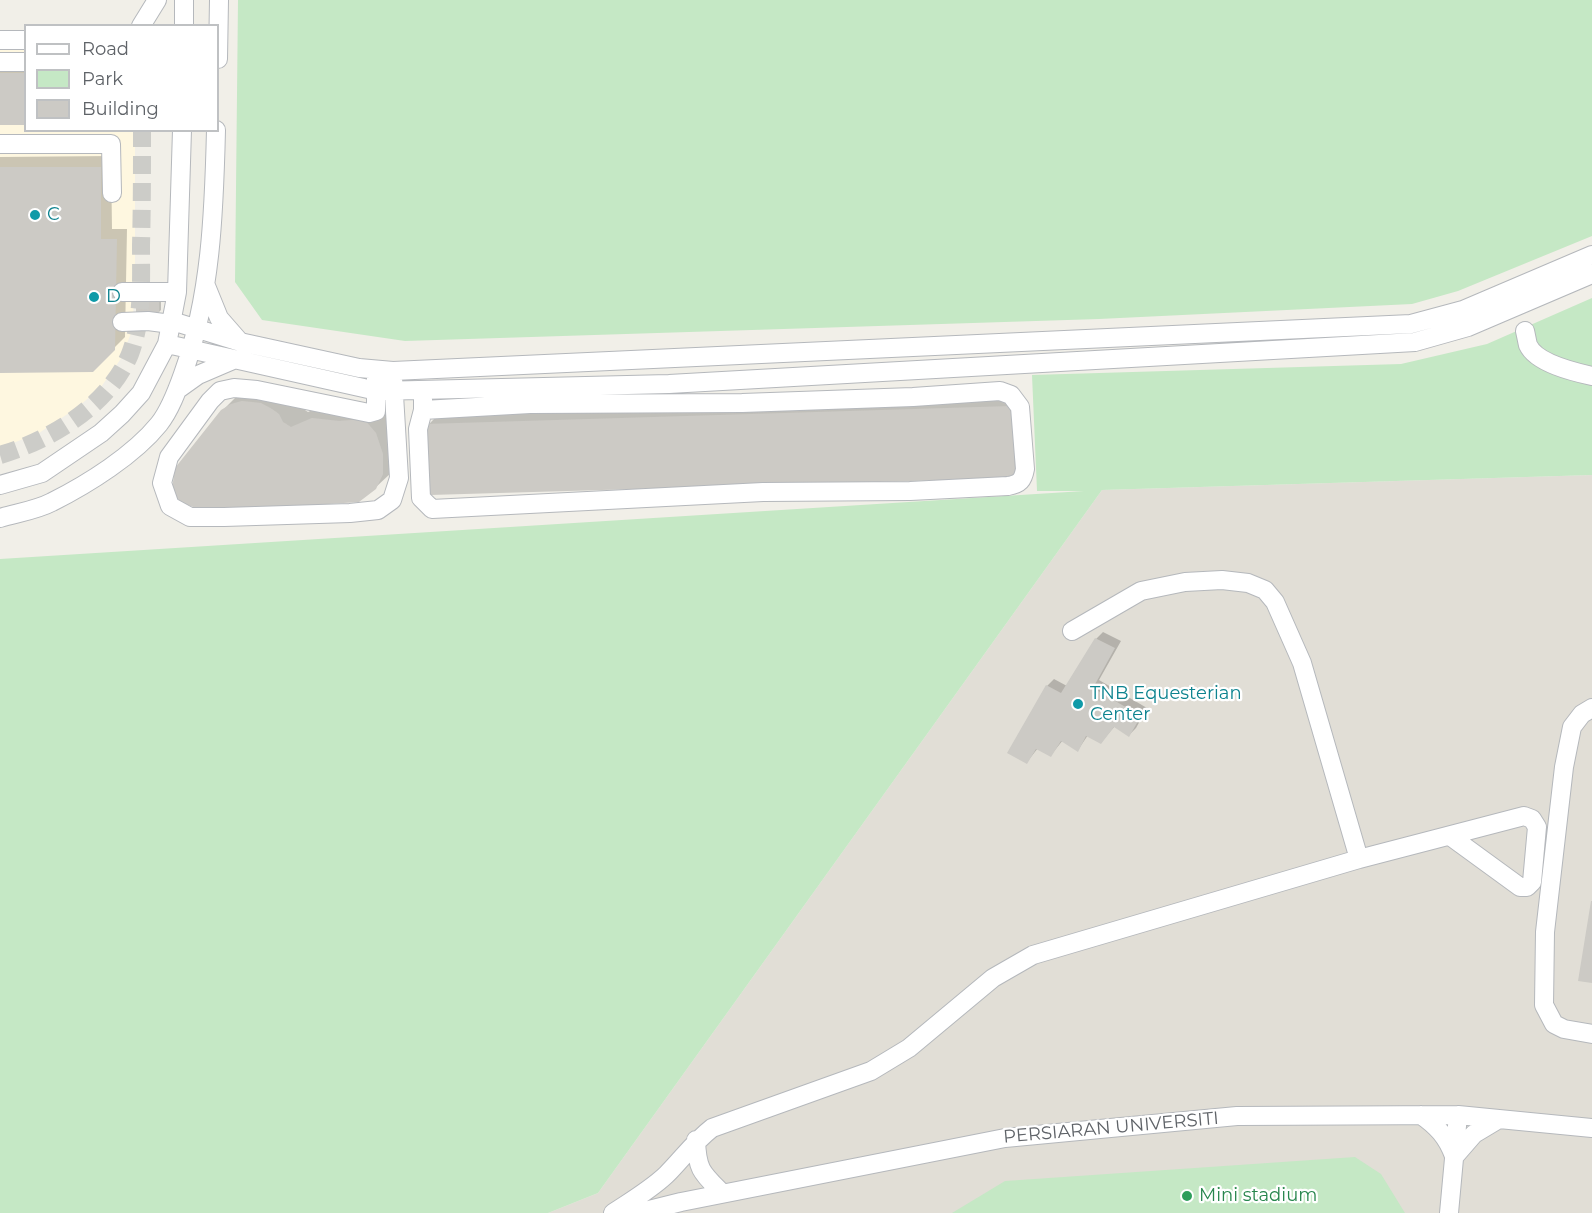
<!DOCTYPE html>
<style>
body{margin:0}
#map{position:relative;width:1592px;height:1213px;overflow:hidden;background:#f1efe8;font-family:Montserrat,sans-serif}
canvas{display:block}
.legend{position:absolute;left:24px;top:24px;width:195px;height:108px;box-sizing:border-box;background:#fff;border:2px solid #bfc1c3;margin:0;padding:8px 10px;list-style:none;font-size:18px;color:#5f6368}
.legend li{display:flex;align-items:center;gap:12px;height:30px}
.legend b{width:30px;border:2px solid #bfc1c3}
</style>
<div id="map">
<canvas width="1592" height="1213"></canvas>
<ul class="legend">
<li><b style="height:8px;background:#fff"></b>Road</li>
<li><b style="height:16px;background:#c5e8c5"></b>Park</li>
<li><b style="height:16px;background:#cccac5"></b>Building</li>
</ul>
</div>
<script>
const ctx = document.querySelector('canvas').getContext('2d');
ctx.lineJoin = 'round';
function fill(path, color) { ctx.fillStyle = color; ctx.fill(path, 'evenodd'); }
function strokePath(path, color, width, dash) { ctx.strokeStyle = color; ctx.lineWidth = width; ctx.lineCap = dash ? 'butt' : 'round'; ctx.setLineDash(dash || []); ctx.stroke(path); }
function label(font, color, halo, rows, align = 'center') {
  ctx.font = font + ' Montserrat,sans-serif'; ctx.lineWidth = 4.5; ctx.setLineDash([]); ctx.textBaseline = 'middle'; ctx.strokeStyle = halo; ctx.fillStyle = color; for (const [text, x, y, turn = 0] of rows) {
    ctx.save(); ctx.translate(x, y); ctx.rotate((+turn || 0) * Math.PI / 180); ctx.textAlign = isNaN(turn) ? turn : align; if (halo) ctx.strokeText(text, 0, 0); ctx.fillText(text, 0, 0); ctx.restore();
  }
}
fill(new Path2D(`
 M0 45H25L26 130 135 131V285L132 331 120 360 101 387 78 407 39 433 0 448Z`), '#fef7e0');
fill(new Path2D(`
 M1592 475V1213H548L598 1193 1102 490Z`), '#e1ded6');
fill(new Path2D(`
 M238 0H1592V236L1458 291 1412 304 1099 319 405 341 262 320 235 282Z
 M1592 298V475L1102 490 598 1193 548 1213H0V559L1084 491H1037L1032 375 1401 364 1487 344Z
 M1355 1157 1381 1174 1405 1213H952L1005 1181Z`), '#c5e8c5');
fill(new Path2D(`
 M0 63H26V123H0Z
 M111 156 112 229H127L125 337 92 370 0 371V157Z
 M141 299 161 300V310L158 313 138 303Z
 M239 394 299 406 308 412 329 402 356 406 381 403 392 416V472L375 488 222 411Z
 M1023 396 1025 465 1014 476 429 424 440 413Z
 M1103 632 1121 641 1099 680 1147 708 1136 728 1129 735 1115 726 1101 742 1088 735 1078 750 1063 740 1051 755 1038 748 1027 762 1047 686 1054 679 1067 686 1096 639Z`), '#0003');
fill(new Path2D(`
 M0 73H26V125H0Z
 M0 167H101V239H117L115 350 93 372 0 373Z
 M136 302H159V315L136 314Z
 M242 401 261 403 272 409 279 414 283 422 291 427 312 418 339 421 364 419 376 433 383 454V474L376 489 359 502 207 512 182 503 175 496 172 489 175 468 221 410 231 404Z
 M1013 406 1015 478 430 495 427 424Z
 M1095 638 1115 648 1093 688 1141 716 1129 737 1114 727 1101 744 1086 736 1078 752 1061 741 1051 757 1036 749 1027 764 1007 753 1046 685 1061 693Z
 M1591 901H1592V983L1578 981Z`), '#cccac5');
strokePath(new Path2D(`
 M0 455C51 440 109 405 130 354 143 320 141 281 141 245 142 207 142 169 142 130`), '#ccccc8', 18, [18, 9]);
const minor = new Path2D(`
 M141 26 157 0
 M184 26V0
 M0 40H26
 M218 59 219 0
 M0 62H26
 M0 144H111L112 193
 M206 286 219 318 240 342
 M122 292H177
 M172 321 240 342 359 368 393 371 1411 324 1463 310 1592 255
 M122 322 148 321 171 324
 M1525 331C1526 335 1527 341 1528 345 1536 363 1574 372 1592 376
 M167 344 377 391 669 384 1415 342 1468 327 1592 274
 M376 378V411L369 413 257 390 234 388 220 391 210 401 169 457 162 483 170 506 190 517H224L350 513 378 510 392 500 399 478 393 378
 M177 390 198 375 233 360
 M423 390V410L418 429 421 498 432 509 763 492 910 491 1008 486C1020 484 1023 480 1025 469L1020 407 1011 395 1000 391 913 397 742 403 530 404 423 410
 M0 485 42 473 101 433 122 414 141 393 167 344 177 292 182 130
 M0 518C17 513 37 510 52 502 88 484 134 455 159 424 170 410 177 391 183 374 211 296 214 213 216 130
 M1072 631 1141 591 1185 582 1222 580 1248 583 1265 590 1275 602 1302 663 1359 859
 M1592 708 1582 714 1572 727 1564 767 1545 932 1544 1005 1554 1024 1564 1029 1592 1034
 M1421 1115C1437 1126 1447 1137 1454 1156
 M696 1140C697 1170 702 1173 722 1193
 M1454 1157 1474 1134 1499 1119
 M613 1213C631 1201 650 1190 666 1175 682 1159 694 1142 712 1128L871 1071 909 1048 993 978 1033 955 1359 859 1524 816 1532 819 1537 827 1532 882 1527 887H1520L1450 836
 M637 1213 681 1202 1005 1138 1237 1116 1458 1115 1592 1128
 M1449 1213 1458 1115`);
strokePath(minor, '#b5b8bc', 20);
strokePath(minor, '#fff', 18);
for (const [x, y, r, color] of [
 [35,215,6,"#0f9aa8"],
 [94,297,6,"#0f9aa8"],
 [1078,704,6,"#0f9aa8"],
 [1187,1196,6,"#2e9e5b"]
]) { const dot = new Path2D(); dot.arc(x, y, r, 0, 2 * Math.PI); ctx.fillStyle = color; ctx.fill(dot); strokePath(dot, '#fff', 2); }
label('18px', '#0d838f', '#fff', [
 ["C",47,215],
 ["D",106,297],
 ["TNB Equesterian",1090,694],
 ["Center",1090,715]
], 'left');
label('18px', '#5f6368', '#fff', [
 ["PERSIARAN UNIVERSITI",1111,1128,-5]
]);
label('18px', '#27864d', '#fff', [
 ["Mini stadium",1199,1196]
], 'left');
</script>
